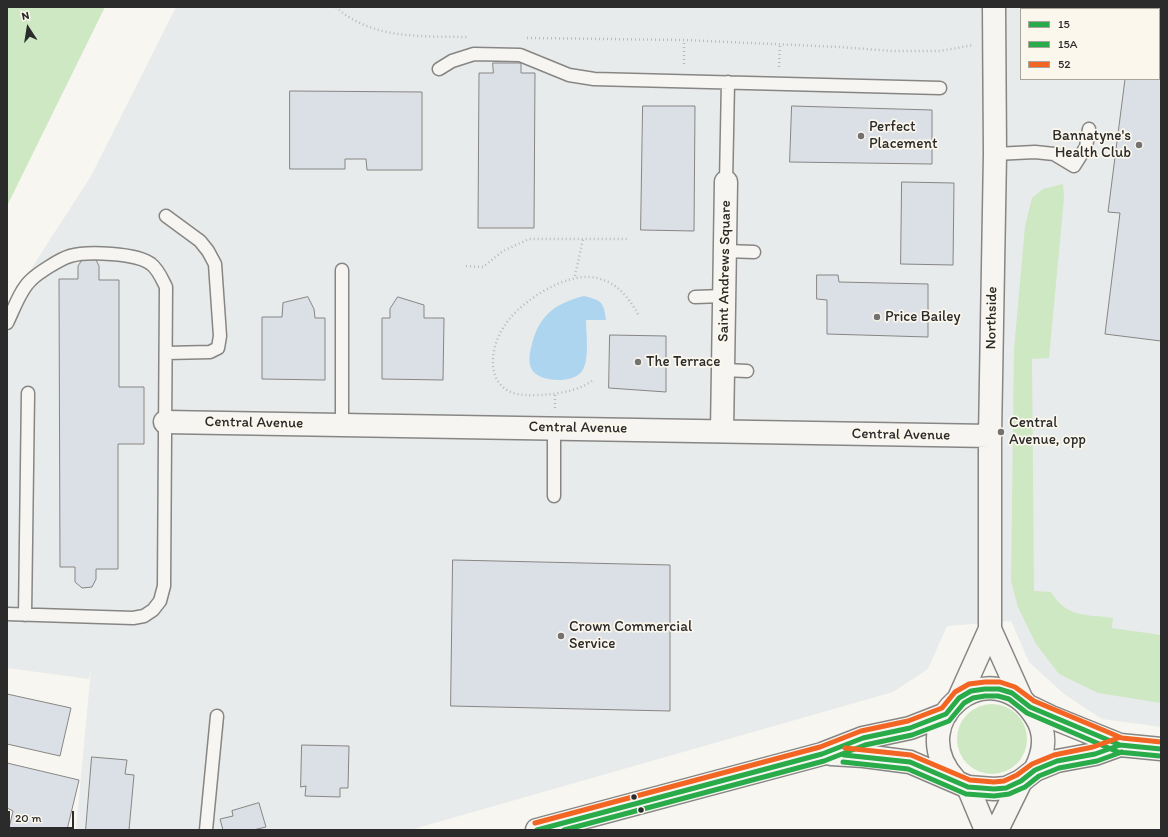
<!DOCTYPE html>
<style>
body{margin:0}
#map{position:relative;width:1168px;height:837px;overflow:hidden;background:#f8f6f0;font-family:Itim,sans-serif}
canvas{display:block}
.frame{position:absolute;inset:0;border:8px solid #2b2b2b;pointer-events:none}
.legend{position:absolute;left:1020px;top:8px;width:140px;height:72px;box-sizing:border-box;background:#fbf7ec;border:1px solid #a8a59f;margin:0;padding:5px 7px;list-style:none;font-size:12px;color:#2b2b2b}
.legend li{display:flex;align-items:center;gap:8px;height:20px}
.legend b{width:20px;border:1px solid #a8a59f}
.north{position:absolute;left:8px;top:8px;width:40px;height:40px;-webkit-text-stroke:3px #fbf7ec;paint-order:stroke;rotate:348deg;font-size:11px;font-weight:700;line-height:16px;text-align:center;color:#2b2b2b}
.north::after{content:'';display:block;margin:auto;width:14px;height:18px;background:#2b2b2b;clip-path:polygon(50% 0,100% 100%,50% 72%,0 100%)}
.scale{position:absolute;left:8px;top:811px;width:66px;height:18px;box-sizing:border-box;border:2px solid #2b2b2b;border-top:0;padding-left:5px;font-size:12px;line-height:14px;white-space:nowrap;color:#2b2b2b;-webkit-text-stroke:3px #fbf7ec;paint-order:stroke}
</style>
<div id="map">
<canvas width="1168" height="837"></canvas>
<div class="frame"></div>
<ul class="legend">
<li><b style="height:5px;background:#29ab4a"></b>15</li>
<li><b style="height:5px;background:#29ab4a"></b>15A</li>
<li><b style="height:5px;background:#f26522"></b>52</li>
</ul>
<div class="north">N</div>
<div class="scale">20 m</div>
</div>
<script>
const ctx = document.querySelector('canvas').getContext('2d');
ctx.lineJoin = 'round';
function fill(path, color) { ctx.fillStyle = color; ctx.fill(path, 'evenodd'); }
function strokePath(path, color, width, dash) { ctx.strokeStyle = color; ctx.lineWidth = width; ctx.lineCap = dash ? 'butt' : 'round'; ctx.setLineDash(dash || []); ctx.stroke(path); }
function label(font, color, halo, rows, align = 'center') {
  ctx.font = font + ' Itim,sans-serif'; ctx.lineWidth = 3.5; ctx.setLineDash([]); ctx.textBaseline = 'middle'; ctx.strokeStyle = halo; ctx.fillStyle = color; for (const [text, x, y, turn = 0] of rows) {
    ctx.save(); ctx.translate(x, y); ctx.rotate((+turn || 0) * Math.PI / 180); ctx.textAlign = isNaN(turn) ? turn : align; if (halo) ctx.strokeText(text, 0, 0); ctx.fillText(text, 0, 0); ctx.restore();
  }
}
fill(new Path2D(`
 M176 7H1161V727L1102 719 1064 694 1029 662 1011 621 947 626 928 669 893 692 410 830H76L91 669 89 679 7 668V312L29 272 91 176ZM1021 9H1159V79H1021Z`), '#e8ebeb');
fill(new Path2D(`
 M7 7H105L7 206Z
 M1137 7H1161V69H1159V9H1137Z
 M1063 184 1064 198 1049 358 1032 359 1034 591 1051 592C1067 618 1085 614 1113 618L1112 628 1161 635V703L1098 693 1059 674 1036 644 1018 607 1011 581 1014 350 1025 226 1032 198 1043 189Z
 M957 739a35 35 0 1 1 70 0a35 35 0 1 1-70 0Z`), '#cde8c3');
fill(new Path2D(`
 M584 296C601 300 604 302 606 320H586C586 333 590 360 582 371 574 384 537 383 531 368 528 361 530 351 532 344 539 315 556 303 584 296Z`), '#aed5ef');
const building = new Path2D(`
 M493 63H521V73H535L534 228H478L479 73H493Z
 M1159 69H1161V341L1105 334 1120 213 1108 212 1125 79H1159Z
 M290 91 422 92V170H367L366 159H345V169H290Z
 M643 106H695L694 231 641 230Z
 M792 106 932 110V164L790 162Z
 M902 182 954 183 953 265 901 264Z
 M89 256 96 260 99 266V280H119V387H144V444H118V569H96V579L92 587 82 588 75 582V567H60L59 279H78V266L82 260Z
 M817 275H838L839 282 928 284V337L827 334V300L817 299Z
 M308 297 314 309 315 318H325V380L262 379V317H282L283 303Z
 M398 297 424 305V318H444L443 380 382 379V318H390V309Z
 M610 335 666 336V392L609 388Z
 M453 560 670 565V711L451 706Z
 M7 694 71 708 60 756 7 744Z
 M302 745 349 746 348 788H340V797L305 796 306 786 301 787Z
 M92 757 127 760 125 774 134 775 129 830H86Z
 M7 763 79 780 67 830H20L9 828 13 811 7 808Z
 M259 803 266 827 253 830H223L220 819 233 816 232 811Z`);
fill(building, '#dbdfe6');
strokePath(building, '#878684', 1);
const service = new Path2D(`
 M439 69 452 61 474 54 520 55 569 75 594 79 940 88
 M995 154 1035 152 1054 154 1074 166 1086 147 1089 129
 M726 182 728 82
 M726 251 754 252
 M342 270V424
 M695 297 723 296
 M7 323C14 309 20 290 31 280 38 273 60 259 70 256 87 251 137 253 151 264 158 269 162 279 166 287L164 586 160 601 153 610 144 616 133 618 7 614
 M166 353 210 352 218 348 220 336 215 264 208 251 200 241 166 216
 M724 370 747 371
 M554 428V496
 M25 615 28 393
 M206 830 217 716`);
const minor = new Path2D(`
 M165 422 990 436
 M722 431 726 182
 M990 629 1021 698
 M959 698 990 629V436L995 154 994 7
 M968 787 986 830
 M997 830 1021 781`);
const trunk = new Path2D(`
 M1030 707 1051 717 1120 745 1161 749
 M831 754 864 756 910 762 968 787 994 789 1006 788 1021 781 1035 770 1057 761 1095 754 1120 745
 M955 780C900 720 992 647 1036 717 1047 734 1044 753 1035 770
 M537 830 822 754 863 738 910 728 946 714`);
strokePath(service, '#878684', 15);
strokePath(minor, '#878684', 25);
strokePath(trunk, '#878684', 25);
strokePath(new Path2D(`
 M336 7C372 40 422 36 468 37
 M527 38 684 40 839 47 892 51H940L973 45
 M684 64V40
 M779 67 780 44
 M466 266 483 267 503 251 529 239H628
 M575 276 583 239
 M592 381C575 393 546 396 525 395 487 393 487 354 503 328 512 313 527 301 542 292 584 267 616 272 639 316
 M555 408V393`), '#bcbab8', 2.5, [1, 3]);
strokePath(service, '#f6f5f1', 12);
strokePath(minor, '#f6f5f1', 22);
strokePath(trunk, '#f6f5f1', 22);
strokePath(new Path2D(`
 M844 755 910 762 968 787 994 789 1006 788 1021 781 1035 770 1057 761 1095 754 1120 745
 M537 830 822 754 863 738 910 728 946 714 959 698 971 691 985 689H999L1012 693 1030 707 1120 745 1161 749`), '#29ab4a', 5);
strokePath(new Path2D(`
 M843 762 908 769 966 794 994 796 1009 794 1025 787 1039 776 1059 768 1097 761 1122 752
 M564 830 824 761 865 745 912 735 949 721 964 703 973 698 985 696H998L1009 699 1027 713 1118 752 1160 756`), '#29ab4a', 5);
strokePath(new Path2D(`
 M845 748 911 755 970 780 994 782 1004 781 1017 775 1032 764 1054 755 1093 747 1118 738
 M535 823 820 747 861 731 908 721 942 708 955 692 969 684 985 682H1000L1015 687 1034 701 1122 738 1161 742`), '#f26522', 5);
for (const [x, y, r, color] of [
 [861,136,4,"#737270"],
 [1139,145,4,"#737270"],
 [877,317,4,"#737270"],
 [638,362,4,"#737270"],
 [1001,432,4,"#737270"],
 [561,636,4,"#737270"],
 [634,797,3.5,"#2b2b2b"],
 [641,810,3.5,"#2b2b2b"]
]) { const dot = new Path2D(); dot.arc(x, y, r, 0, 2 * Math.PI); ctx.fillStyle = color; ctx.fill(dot); strokePath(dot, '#fbf7ec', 1.5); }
label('15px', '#2b2b2b', '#fbf7ec', [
 ["Perfect",869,127],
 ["Placement",869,144],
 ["Bannatyne's",1131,136,"right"],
 ["Health Club",1131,153,"right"],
 ["Price Bailey",885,317],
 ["The Terrace",646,362],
 ["Central",1009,423],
 ["Avenue, opp",1009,440],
 ["Crown Commercial",569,627],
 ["Service",569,644]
], 'left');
label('15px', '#2b2b2b', '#fbf7ec', [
 ["Saint Andrews Square",725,271,-89],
 ["Northside",992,318,-89],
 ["Central Avenue",254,423,1],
 ["Central Avenue",578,428,1],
 ["Central Avenue",901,435,1]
]);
</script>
